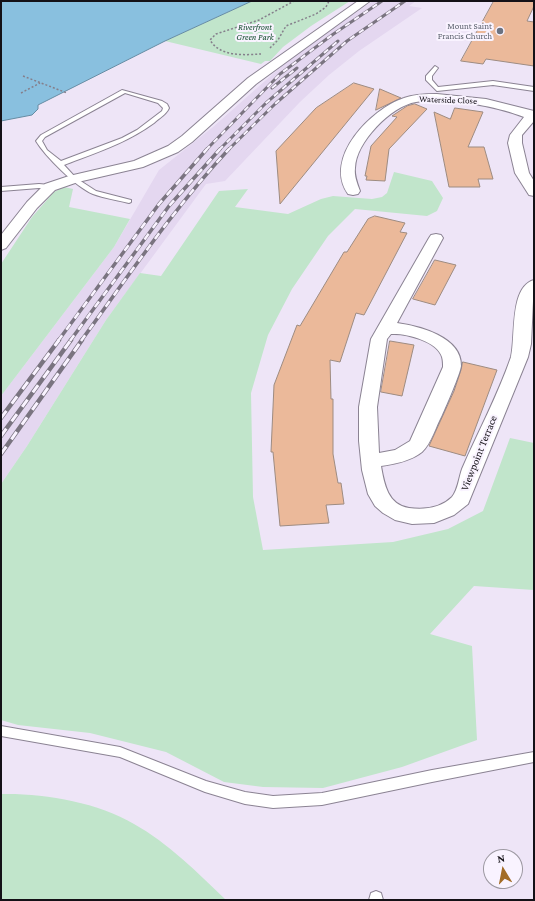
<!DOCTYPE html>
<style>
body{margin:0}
#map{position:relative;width:535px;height:901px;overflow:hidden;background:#eee5f7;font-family:"Crimson Pro",serif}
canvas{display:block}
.frame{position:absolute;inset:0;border:2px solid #141117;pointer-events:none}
.north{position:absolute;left:483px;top:849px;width:40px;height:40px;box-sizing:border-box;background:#f9f3ff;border:1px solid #9d99a2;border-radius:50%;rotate:350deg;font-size:11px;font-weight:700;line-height:16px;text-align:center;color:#141117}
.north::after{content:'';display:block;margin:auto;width:14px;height:18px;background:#a36c27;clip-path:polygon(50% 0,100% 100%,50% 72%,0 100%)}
</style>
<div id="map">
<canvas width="535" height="901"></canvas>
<div class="frame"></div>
<div class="north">N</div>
</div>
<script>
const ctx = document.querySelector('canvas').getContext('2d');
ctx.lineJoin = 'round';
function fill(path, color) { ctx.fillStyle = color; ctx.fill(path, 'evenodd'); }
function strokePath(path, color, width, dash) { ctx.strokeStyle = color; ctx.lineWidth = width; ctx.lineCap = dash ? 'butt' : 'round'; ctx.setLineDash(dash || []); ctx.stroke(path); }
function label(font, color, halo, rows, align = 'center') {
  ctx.font = font + ' "Crimson Pro",serif'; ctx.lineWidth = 4; ctx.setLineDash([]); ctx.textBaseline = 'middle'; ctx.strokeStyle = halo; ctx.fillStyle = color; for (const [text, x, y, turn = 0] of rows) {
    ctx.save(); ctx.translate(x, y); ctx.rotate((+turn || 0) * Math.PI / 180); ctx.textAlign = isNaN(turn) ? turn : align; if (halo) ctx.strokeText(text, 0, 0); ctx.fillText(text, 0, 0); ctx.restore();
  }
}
fill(new Path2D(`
 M373 1H416L409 6 422 8 359 51 329 75 300 102 225 181 206 184 106 320 27 446 1 484V396L114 247 159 170 213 127 283 65 336 26Z`), '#e4d7f0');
fill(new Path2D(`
 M252 1H350L311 26 283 47 270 61H265L261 64 165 41Z
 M394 172 432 181 443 198 437 211 427 216 355 209 328 236 292 289 268 335 251 393 253 497 263 550 393 542 448 529 483 511 510 438 534 443V590L474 586 430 634 472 646 477 740 402 767 323 788 263 787 224 782 166 752 90 733 18 725 1 720V484L27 446 106 320 140 273 161 276 219 191 248 189 235 207 288 214 321 199 333 196 372 199 382 197 387 193Z
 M64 187 73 189 69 207 130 219 114 247 1 396V264L32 217 54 192Z
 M1 794C43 793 97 802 134 824 168 843 198 873 226 900H1Z`), '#c1e5cb');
const water = new Path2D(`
 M1 1H252L165 41 38 105V109L32 115 1 121Z`);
fill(water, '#89c0df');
strokePath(water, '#668ca3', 1);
const building = new Path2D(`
 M494 1H534V6L527 21 534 22V66L486 59 483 64 461 61Z
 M354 83 374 89 280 204 276 151 316 108Z
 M380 89 401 98 376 110Z
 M415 104 427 109 389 149 385 181 366 180 367 176H365L371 146 397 117 392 116 407 106Z
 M455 108 483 112 468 147H484L493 179H478L480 187H449L434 112 450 119Z
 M375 216 405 223 400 232 407 233 364 315 356 313 340 362 330 360 331 399H333V454L338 483H341L344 504 326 505 329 523 280 526 273 452H271L274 385 297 325 300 326 344 252H347L368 219Z
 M435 260 456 265 435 305 413 299Z
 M390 341 414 345 402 396 381 392Z
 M463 362 497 370 465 456 429 446 454 391 461 370Z`);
fill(building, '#ebb99a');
strokePath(building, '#9d8b81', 1);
const service = new Path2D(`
 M435 66 438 68 432 76V80L438 87 493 81 534 87V91L493 85 437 91 426 80V76Z
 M122 90 162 101 167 104 169 108C166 115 159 118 154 123 127 143 95 153 64 165L76 178 96 191 131 200V202L129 203C117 200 104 198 93 194 76 187 45 156 36 141L41 135ZM125 93 158 103 163 108 162 111 137 130 122 138 61 161 47 150 42 141 45 137Z
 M39 184 50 185 53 187 50 189 39 188 1 191V187Z
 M1 726 120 747 206 781 245 792 273 796 322 793 432 770 534 752V762L432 782 322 805 273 808 245 804 205 792 120 757 1 736Z
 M376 891 381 893 383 900H369L371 893Z`);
const minor = new Path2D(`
 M358 1H370L256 84 192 142 178 152 143 167 78 182 55 190 37 208 6 248 1 250V235L27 202 45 184 69 176 134 161 168 146 182 136 248 78Z
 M437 94 486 99 534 111V121L522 135V143L529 173 534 181V196L529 195 515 173 508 143 510 135 524 117C495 106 448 97 416 102 391 106 356 142 355 168 354 176 357 183 360 191L358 194 353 195 348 194C323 158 371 109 404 98 415 94 426 94 437 94Z
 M436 234 441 235 443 238 397 323C419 326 462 337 461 366 460 374 446 406 442 415 436 426 431 444 422 452 411 461 395 464 381 466 384 484 388 505 409 508 424 510 441 508 452 497 458 490 459 477 462 469 478 432 498 395 511 357 516 337 509 287 534 280L531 344 528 357 468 504 454 515 434 523 412 524 395 520 383 513 375 506 368 494 362 470 359 441V407L371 339 429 238 431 235ZM391 334C406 333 437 341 442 357 443 360 443 364 443 367L410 441 395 450 379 453 377 407 387 339Z`);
strokePath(service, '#8b8393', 2);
strokePath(minor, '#8b8393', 2);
strokePath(new Path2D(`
 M270 48 278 40 286 26 316 14 326 7 329 1
 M261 54C244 55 220 57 210 40L216 34 259 20 294 1
 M23 76 67 93
 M21 93 40 83`), '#857f8b', 1.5, [2, 2]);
fill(service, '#fff');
fill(minor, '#fff');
const railFar2 = new Path2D(`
 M272 88 297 68
 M206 150 280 74 332 35 382 1
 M219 150 266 103 338 41
 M228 150 275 104 347 41 405 1`);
const railFar1 = new Path2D(`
 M58 341 159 204 207 149
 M70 341 169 206 220 149
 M81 341C129 275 174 208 229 149`);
const rail = new Path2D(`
 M1 418 59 340
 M1 436 71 340
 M1 454 82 340`);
strokePath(railFar2, '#7a7480', 3);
strokePath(railFar1, '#7a7480', 3.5);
strokePath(rail, '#7a7480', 4.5);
strokePath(railFar2, '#f9f3ff', 2, [5.5]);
strokePath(railFar1, '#f9f3ff', 2.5, [7]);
strokePath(rail, '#f9f3ff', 3, [9]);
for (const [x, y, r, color] of [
 [500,31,4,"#6b7280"]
]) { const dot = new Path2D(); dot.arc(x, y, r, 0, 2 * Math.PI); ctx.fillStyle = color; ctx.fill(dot); strokePath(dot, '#f9f3ff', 1.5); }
label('9px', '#5b616d', '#f9f3ff', [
 ["Mount Saint",492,26],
 ["Francis Church",492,36]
], 'right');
label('italic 9px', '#0d4828', '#f9f3ff', [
 ["Riverfront",255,27],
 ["Green Park",255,37]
]);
label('9px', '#141117', '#f9f3ff', [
 ["Waterside Close",448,100,2]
]);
label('11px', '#141117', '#f9f3ff', [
 ["Viewpoint Terrace",479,453,-68]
]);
</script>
